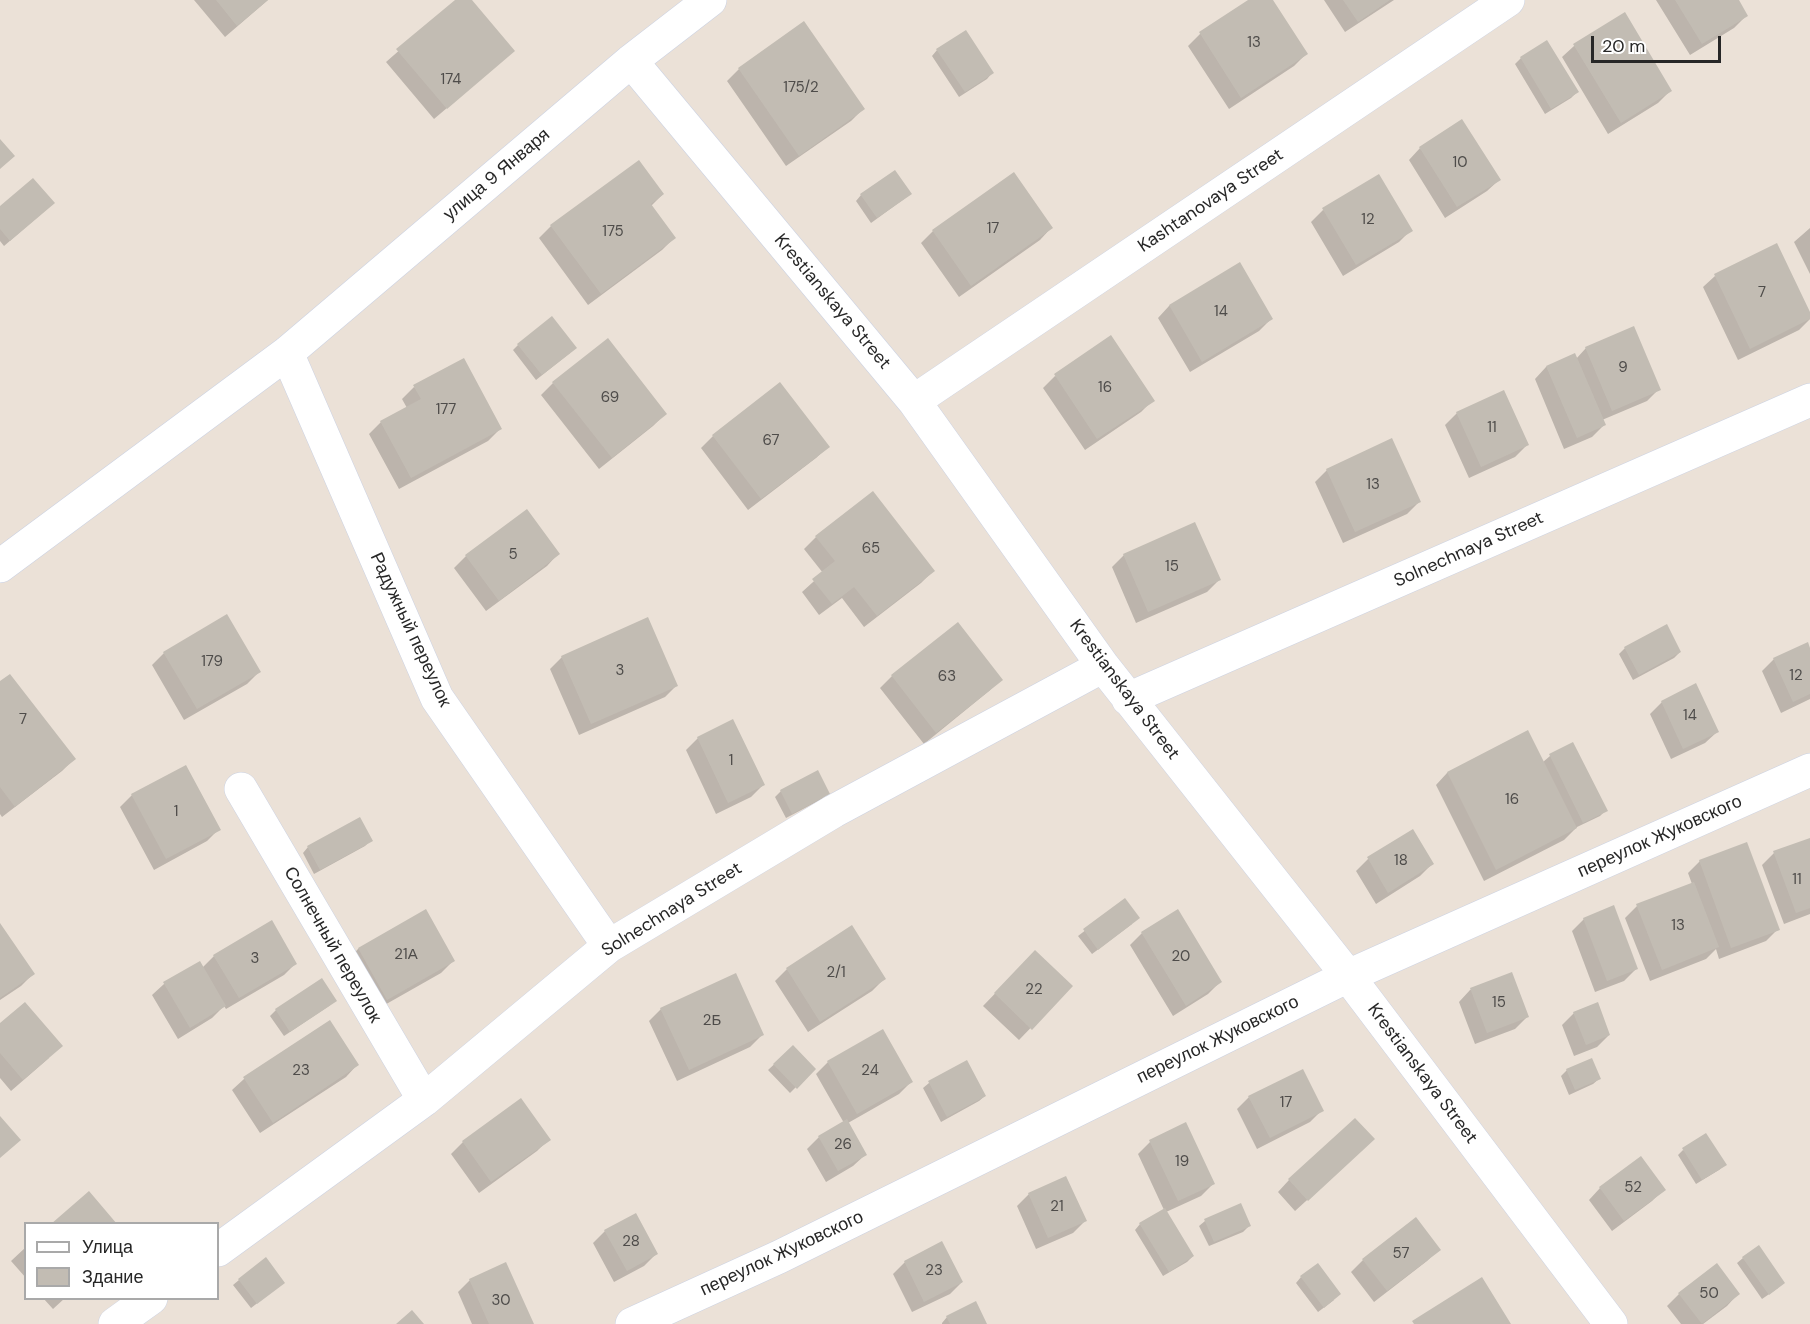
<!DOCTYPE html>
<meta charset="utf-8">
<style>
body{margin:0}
#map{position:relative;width:1810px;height:1324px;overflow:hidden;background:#ebe1d7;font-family:"DM Sans",sans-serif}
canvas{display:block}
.legend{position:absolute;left:24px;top:1222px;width:195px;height:78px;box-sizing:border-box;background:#fff;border:2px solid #a9a9a9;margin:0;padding:8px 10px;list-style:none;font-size:18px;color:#272727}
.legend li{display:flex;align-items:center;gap:12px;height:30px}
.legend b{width:30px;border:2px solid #a9a9a9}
.scale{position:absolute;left:1591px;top:36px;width:130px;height:27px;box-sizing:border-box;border:3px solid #272727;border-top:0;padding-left:8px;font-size:18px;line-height:21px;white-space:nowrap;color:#272727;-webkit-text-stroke:4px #fff;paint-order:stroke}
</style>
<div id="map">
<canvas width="1810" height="1324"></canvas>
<ul class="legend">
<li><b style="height:8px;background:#fff"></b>Улица</li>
<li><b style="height:16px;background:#c2bcb3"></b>Здание</li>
</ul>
<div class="scale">20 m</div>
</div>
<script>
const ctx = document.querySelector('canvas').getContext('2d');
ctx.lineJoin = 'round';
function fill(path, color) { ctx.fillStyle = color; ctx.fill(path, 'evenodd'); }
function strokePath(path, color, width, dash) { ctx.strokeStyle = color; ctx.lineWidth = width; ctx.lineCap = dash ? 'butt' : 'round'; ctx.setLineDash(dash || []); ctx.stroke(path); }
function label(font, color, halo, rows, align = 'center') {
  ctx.font = font + ' "DM Sans",sans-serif'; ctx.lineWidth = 4.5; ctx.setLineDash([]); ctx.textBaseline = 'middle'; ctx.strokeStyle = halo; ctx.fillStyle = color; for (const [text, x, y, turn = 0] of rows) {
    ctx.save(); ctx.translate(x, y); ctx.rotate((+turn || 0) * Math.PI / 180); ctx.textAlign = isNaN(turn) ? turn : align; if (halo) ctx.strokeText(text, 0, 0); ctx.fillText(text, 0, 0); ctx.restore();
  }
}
fill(new Path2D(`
 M194 0H268L225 37Z
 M457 0H470L501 62 434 119 386 62Z
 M1251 0H1272L1306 54 1294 66 1229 109 1188 46 1200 34Z
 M1324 0H1394L1345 32Z
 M1656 0H1737L1746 16 1734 28 1690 55Z
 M1624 14 1670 91 1658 103 1608 134 1562 57 1574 46Z
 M1547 43 1577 92 1571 98 1545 114 1515 64 1521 58Z
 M937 50 992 73 987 79 959 97 932 56Z
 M739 69 863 109 851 121 786 166 727 81Z
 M1420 148 1499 180 1487 191 1445 218 1409 160Z
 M639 162 663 194 651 206 674 238 662 250 588 305 539 238 551 226Z
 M861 195 904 199 871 223 856 201Z
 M0 208 47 209 4 246 0 241Z
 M1323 210 1411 230 1399 242 1343 276 1311 222Z
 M1051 228 1040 240 959 297 921 243 933 231Z
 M1810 228V274L1794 242Z
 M1239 264 1271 319 1259 331 1190 372 1158 318 1169 306Z
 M1715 276 1810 315V319L1799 330 1738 360 1703 287Z
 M518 345 570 353 536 380 513 350Z
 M1586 348 1659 389 1647 401 1602 420 1604 425 1592 437 1564 449 1535 379 1546 367 1574 355 1576 359Z
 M1055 376 1153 400 1141 412 1085 450 1043 388Z
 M553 383 665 414 653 426 599 469 541 395Z
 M414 387 500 429 488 441 399 489 369 434 381 422 407 408 402 399Z
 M1457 413 1527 445 1515 457 1469 478 1445 425Z
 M713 436 828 447 816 458 748 510 701 448Z
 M1327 470 1419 502 1407 514 1343 543 1315 482Z
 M816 537 933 571 921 583 864 627 842 598 819 615 802 592 823 573 804 549Z
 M558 554 547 566 486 611 454 568 466 556Z
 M1124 555 1219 580 1207 592 1136 623 1112 567Z
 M958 624 1001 679 989 691 924 744 880 688 892 676Z
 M1625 648 1680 652 1674 658 1633 680 1619 654Z
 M1810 651V699L1781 713 1762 671 1774 659Z
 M164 653 259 672 247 684 184 720 152 665Z
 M562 657 677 685 665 697 579 735 550 669Z
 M0 683 74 759 62 771 2 817 0 814Z
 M1662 702 1717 732 1705 743 1671 759 1650 714Z
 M1528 732 1543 762 1550 756 1573 744 1606 810 1600 816 1577 827 1564 840 1484 881 1436 785 1447 773Z
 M698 738 763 785 751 797 716 814 686 750Z
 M781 791 828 793 822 799 786 818 775 797Z
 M132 795 219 829 207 841 154 870 120 807Z
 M1412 831 1432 864 1420 876 1376 904 1356 871 1368 859Z
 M1810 839V914L1784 924 1762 865 1774 853Z
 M371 840 365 846 314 874 303 853 308 847Z
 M1700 861 1778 929 1766 941 1719 959 1716 949 1706 959 1650 981 1625 918 1637 906 1692 884 1688 873Z
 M1125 900 1132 924 1092 954 1078 936Z
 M425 912 453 961 441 973 374 1011 347 961 358 949Z
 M1584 919 1636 969 1624 981 1595 992 1572 931Z
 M0 926 33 974 21 986 0 1000Z
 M1142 933 1220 982 1208 994 1173 1016 1130 945Z
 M1035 952 1071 986 1019 1040 983 1006Z
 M214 956 296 963 284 975 226 1009 224 1006 212 1018 178 1039 152 995 164 984 199 963 202 968Z
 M787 969 884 979 872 991 808 1032 775 981Z
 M1511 974 1527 1017 1515 1029 1475 1044 1459 1002 1470 990Z
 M335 1001 329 1006 284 1036 270 1016 276 1010Z
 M661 1009 762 1035 750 1047 677 1081 649 1021Z
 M1574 1013 1609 1035 1597 1047 1574 1056 1562 1025Z
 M329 1022 357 1065 346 1077 260 1133 232 1090 244 1079Z
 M0 1025 49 1058 11 1091 0 1078Z
 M793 1047 814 1069 790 1093 768 1070Z
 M828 1062 911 1082 899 1094 848 1123 865 1155 853 1166 826 1182 807 1149 819 1137 844 1123 816 1074Z
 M966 1062 985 1096 979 1101 941 1122 923 1088 929 1083Z
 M1567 1070 1599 1079 1593 1084 1569 1095 1561 1076Z
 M1249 1097 1322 1110 1310 1122 1257 1149 1237 1109Z
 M1185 1124 1213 1184 1201 1196 1166 1212 1193 1256 1187 1262 1163 1276 1135 1230 1140 1224 1164 1210 1138 1154 1150 1142Z
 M549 1139 537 1151 479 1193 451 1154 463 1142Z
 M1683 1150 1725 1165 1719 1170 1696 1184 1678 1155Z
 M1361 1151 1295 1211 1278 1192 1289 1180Z
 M1600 1188 1664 1189 1652 1201 1612 1231 1589 1200Z
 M1029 1194 1085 1221 1073 1233 1036 1249 1017 1206Z
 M1205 1221 1249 1226 1243 1232 1209 1246 1199 1226Z
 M605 1231 656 1254 644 1266 614 1282 593 1243Z
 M26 1247V1278L11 1261Z
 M1439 1249 1427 1261 1374 1302 1351 1272 1363 1260Z
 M1743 1258 1778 1288 1762 1299 1737 1263Z
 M905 1262 962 1282 950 1294 912 1312 893 1274Z
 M1301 1277 1334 1300 1318 1312 1296 1283Z
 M239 1280 277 1288 251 1308 233 1285Z
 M470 1280 532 1324H472L458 1292Z
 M1679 1294H1738L1727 1306 1703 1324H1681L1667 1306Z
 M43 1298H65L53 1309Z
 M947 1317 986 1324H942V1323Z`), '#0003');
fill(new Path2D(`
 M216 0H268L237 26Z
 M455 0H472L515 51 447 109 396 49Z
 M1248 0H1273L1308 54 1241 98 1199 32Z
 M1343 0H1390L1358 22Z
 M1675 0H1739L1748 16 1702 44Z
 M1625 12 1672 91 1621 123 1573 44Z
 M804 21 865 109 799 156 738 68Z
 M966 30 994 73 965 92 936 49Z
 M1547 40 1579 92 1551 109 1520 57Z
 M1462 119 1501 180 1457 207 1419 147Z
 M0 139 15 156 0 169Z
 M639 160 664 194 651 204 676 238 601 294 550 225Z
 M895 170 912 194 877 218 860 194Z
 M1014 172 1053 228 971 286 932 230Z
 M1379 174 1413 231 1356 265 1322 208Z
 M33 178 55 203 10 241 0 229V206Z
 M1777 243 1810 312V319L1750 349 1714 274Z
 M1240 262 1273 319 1202 362 1169 305Z
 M552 316 577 348 542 375 517 344Z
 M1634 326 1661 390 1612 411 1585 347Z
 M1111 335 1155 401 1097 439 1054 374Z
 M608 338 667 414 612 458 552 382Z
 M1575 353 1606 425 1577 438 1546 366Z
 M464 358 502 429 411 478 380 421 421 399 413 385Z
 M780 382 830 447 761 499 712 435Z
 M1504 390 1529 445 1481 467 1456 412Z
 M1392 438 1421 502 1355 532 1326 469Z
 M873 491 935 571 877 616 854 587 832 604 812 579 835 561 815 536Z
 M527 509 560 554 499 601 465 555Z
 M1195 522 1221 580 1148 612 1123 554Z
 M227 614 261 672 197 709 163 652Z
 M648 617 678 686 591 724 561 656Z
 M958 622 1003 680 936 733 891 675Z
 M1667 624 1681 652 1639 675 1624 647Z
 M1808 642 1810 648V694L1793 702 1773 658Z
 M10 674 76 759 15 807 0 787V681Z
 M1696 683 1719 732 1683 749 1661 701Z
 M733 719 765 785 728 803 697 737Z
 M1528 730 1577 828 1496 870 1447 772Z
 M1573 742 1608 811 1583 823 1549 754Z
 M186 765 221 830 166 859 131 794Z
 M818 770 830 794 792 814 780 790Z
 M360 817 373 841 320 870 307 846Z
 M1413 829 1434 864 1388 893 1367 857Z
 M1810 838V908L1796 913 1773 851Z
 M1747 842 1780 930 1731 948 1699 860Z
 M1694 882 1719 947 1662 970 1636 904Z
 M1125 898 1140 918 1098 950 1083 929Z
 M1614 905 1638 969 1607 981 1583 918Z
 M426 909 455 961 387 1000 358 948Z
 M1178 909 1222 982 1186 1006 1141 932Z
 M272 920 297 964 239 998 213 955Z
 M0 923 35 974 0 998Z
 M852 925 886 979 820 1022 786 968Z
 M1035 950 1073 986 1032 1030 994 993Z
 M200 961 226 1006 190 1028 163 982Z
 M1512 972 1529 1017 1487 1033 1470 988Z
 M736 973 764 1035 689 1070 660 1008Z
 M322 978 337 1001 290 1032 275 1009Z
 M25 1002 63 1046 23 1080 0 1053V1023Z
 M1598 1002 1610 1035 1586 1045 1573 1012Z
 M330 1020 359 1065 273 1123 243 1077Z
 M883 1029 913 1082 857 1114 827 1061Z
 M793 1045 816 1069 797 1089 773 1064Z
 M1592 1058 1601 1079 1575 1090 1566 1069Z
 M967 1060 986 1096 947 1117 928 1081Z
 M1303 1069 1324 1111 1270 1138 1248 1096Z
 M521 1098 551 1140 491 1182 462 1141Z
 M0 1116 21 1140 0 1158Z
 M1355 1118 1375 1139 1308 1201 1288 1179Z
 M847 1119 867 1155 838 1171 818 1136Z
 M1186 1122 1215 1184 1178 1201 1149 1140Z
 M1706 1133 1727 1165 1702 1180 1682 1148Z
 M1641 1156 1666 1190 1624 1221 1599 1187Z
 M1066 1176 1087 1221 1048 1238 1028 1193Z
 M89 1191 117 1224H51Z
 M1241 1203 1251 1226 1214 1242 1204 1219Z
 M1165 1208 1194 1256 1169 1272 1139 1223Z
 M636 1213 658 1254 627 1271 604 1230Z
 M1416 1217 1441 1250 1387 1291 1362 1259Z
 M942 1241 963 1282 924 1302 904 1261Z
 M1759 1245 1785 1283 1769 1295 1742 1257Z
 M266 1257 285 1283 257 1304 238 1279Z
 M506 1262 534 1324H489L469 1279Z
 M1318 1263 1341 1294 1324 1308 1300 1276Z
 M1717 1263 1740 1294 1702 1324 1678 1293Z
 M1482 1277 1511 1324H1414L1412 1321Z
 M976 1301 987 1324H950L946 1316Z
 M412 1310 424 1324H396Z`), '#c2bcb3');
const street = new Path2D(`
 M631 61 914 401 1103 666 1348 976 1611 1324
 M287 353 437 698 609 946
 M914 401 1508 0
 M0 566 287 353 631 61 710 0
 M1128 699 1810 400
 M241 789 424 1100
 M218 1250 424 1100 609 946 834 811 1103 666
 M115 1324 151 1298
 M632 1324 779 1257 1348 976 1810 770`);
strokePath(street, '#ccd2e2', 34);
strokePath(street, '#fff', 33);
label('15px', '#4e4c4a', null, [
 ["13",1254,43],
 ["174",451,80],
 ["175/2",801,88],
 ["10",1460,163],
 ["12",1368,220],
 ["17",993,229],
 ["175",613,232],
 ["7",1762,293],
 ["14",1221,312],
 ["9",1623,368],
 ["16",1105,388],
 ["69",610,398],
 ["177",446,410],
 ["11",1492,428],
 ["67",771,441],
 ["13",1373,485],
 ["65",871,549],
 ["5",513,555],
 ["15",1172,567],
 ["179",212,662],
 ["3",620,671],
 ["12",1796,676],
 ["63",947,677],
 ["14",1690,716],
 ["7",23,720],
 ["1",731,761],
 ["16",1512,800],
 ["1",176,812],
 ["18",1401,861],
 ["11",1797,880],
 ["13",1678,926],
 ["21А",406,955],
 ["20",1181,957],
 ["3",255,959],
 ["2/1",836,973],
 ["22",1034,990],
 ["15",1499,1003],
 ["2Б",712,1021],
 ["23",301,1071],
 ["24",870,1071],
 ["17",1286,1103],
 ["26",843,1145],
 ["19",1182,1162],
 ["52",1633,1188],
 ["21",1057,1207],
 ["28",631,1242],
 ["57",1401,1254],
 ["23",934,1271],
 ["50",1709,1294],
 ["30",501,1301]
]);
label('18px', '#272727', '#fff', [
 ["улица 9 Января",497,175,-40],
 ["Kashtanovaya Street",1211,201,-34],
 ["Krestianskaya Street",832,302,50],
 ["Solnechnaya Street",1469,550,-24],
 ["Радужный переулок",410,630,65],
 ["Krestianskaya Street",1124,690,53],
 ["переулок Жуковского",1660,837,-24],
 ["Solnechnaya Street",672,910,-32],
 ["Солнечный переулок",332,945,60],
 ["переулок Жуковского",1218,1040,-26],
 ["Krestianskaya Street",1422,1074,53],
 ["переулок Жуковского",782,1254,-25]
]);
</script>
